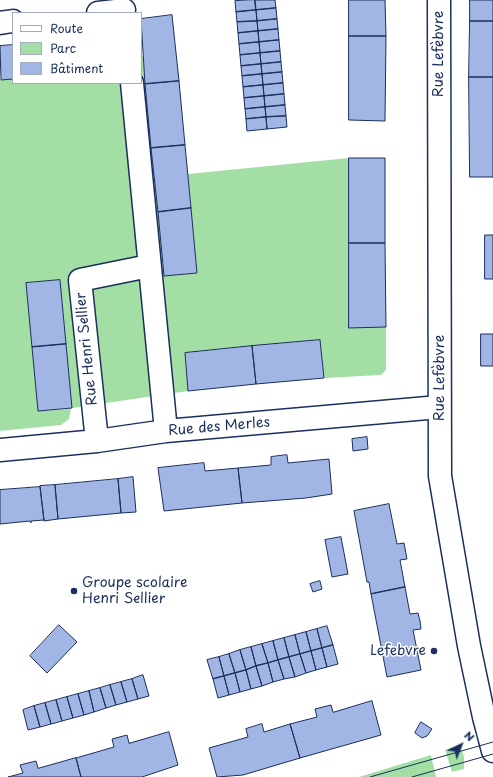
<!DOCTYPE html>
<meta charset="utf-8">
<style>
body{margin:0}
#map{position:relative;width:493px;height:777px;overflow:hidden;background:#fff;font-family:"Playpen Sans",sans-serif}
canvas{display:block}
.legend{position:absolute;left:12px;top:12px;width:130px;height:72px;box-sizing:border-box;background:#fff;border:1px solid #a4acbf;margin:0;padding:5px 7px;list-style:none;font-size:12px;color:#1b2f5e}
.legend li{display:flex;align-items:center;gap:8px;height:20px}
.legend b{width:20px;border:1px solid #a4acbf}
.north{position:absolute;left:441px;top:725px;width:40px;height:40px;-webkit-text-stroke:3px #fff;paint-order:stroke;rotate:43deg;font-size:11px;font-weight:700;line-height:16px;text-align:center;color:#1b2f5e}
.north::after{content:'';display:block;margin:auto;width:14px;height:18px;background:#1b2f5e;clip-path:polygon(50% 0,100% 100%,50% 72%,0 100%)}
</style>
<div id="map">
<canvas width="493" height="777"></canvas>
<ul class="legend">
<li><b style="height:5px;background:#fff"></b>Route</li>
<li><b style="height:11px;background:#a3dfa5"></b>Parc</li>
<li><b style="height:11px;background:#a2b6e5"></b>Bâtiment</li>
</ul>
<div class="north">N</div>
</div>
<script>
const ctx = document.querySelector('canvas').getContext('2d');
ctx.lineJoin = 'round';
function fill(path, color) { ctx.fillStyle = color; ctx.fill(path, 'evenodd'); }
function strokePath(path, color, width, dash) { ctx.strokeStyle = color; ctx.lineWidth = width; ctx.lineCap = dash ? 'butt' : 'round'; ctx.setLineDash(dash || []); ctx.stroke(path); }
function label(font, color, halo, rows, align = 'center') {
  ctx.font = font + ' "Playpen Sans",sans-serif'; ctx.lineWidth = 3; ctx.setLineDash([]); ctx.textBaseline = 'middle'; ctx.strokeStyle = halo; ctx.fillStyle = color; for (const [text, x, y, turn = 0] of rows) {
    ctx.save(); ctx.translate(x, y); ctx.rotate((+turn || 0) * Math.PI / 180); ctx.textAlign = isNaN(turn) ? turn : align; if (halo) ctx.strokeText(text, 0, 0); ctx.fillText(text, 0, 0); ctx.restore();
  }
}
fill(new Path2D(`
 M141 56H143L164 276 197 273 188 174 349 158V327H386V370L381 375 324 378 320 340 185 353 188 391 72 408 60 281 26 283 34 347 38 411 71 409 69 419 61 425 0 431V80L13 79V83H141Z
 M460 745 464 757V769L452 772 445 750Z
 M431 755 436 777H359Z`), '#a3dfa5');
const building = new Path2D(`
 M255 0 256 10 236 12 235 1Z
 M255 0H275L276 8 256 10Z
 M349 0H385L386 36H349Z
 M470 0H493V21H470Z
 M276 8 277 19 257 21 256 10Z
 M256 10 257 21 237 22 236 12Z
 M172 15 179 81 145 84 141 19Z
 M277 19 278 29 258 31 257 21Z
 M257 21 258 31 238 33 237 22Z
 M470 21H493V77H469Z
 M278 29 279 40 259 42 258 31Z
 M258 31 259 42 239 44 238 33Z
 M349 36H386L385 121 349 120Z
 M279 40 280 51 260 53 259 42Z
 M259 42 260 53 240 55 239 44Z
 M13 45V79L1 80 0 46Z
 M280 51 281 62 261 64 260 53Z
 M260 53 261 64 241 66 240 55Z
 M281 62 282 72 262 74 261 64Z
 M261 64 262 74 242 76 241 66Z
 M282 72 283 83 263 85 262 74Z
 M262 74 263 85 243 87 242 76Z
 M469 77H493V177H470Z
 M179 81 185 145 151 148 145 84Z
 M283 83 284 94 264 96 263 85Z
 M263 85 264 96 244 98 243 87Z
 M284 94 285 105 265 107 264 96Z
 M264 96 265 107 245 109 244 98Z
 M285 105 286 116 266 117 265 107Z
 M265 107 266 117 246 119 245 109Z
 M286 116 287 127 267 129 266 117Z
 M266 117 267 129 247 131 246 119Z
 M185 145 191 208 158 212 151 148Z
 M349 158H385V243H349Z
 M191 208 197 273 164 276 158 212Z
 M485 235H493V279H485Z
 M349 243H385L386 327 349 328Z
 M60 280 66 344 32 347 26 283Z
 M481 334H493V366H481Z
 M320 340 324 378 256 384 252 346Z
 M66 344 72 408 38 411 32 347Z
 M252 346 256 384 188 391 185 353Z
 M367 437 368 449 353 451 352 439Z
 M287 455 288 463 329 459 332 494 306 498 242 503 238 468 271 465V457Z
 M204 463 205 471 238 468 242 503 164 511 158 468Z
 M133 477 136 512 121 513 118 479Z
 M118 479 121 513 58 519 55 485Z
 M55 485 58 519 44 521 40 486Z
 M40 487 44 520 31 521V523L30 521 0 524V490Z
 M389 504 397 544 404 543 407 559 400 560 405 587 371 594 369 582H367L354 511Z
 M341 537 348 574 332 577 325 540Z
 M320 581 322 589 313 592 310 584Z
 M405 587 410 614 418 613 420 621 421 629 413 630 421 670 387 677 371 594Z
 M59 625 77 642 47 673 30 656Z
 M327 626 333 645 322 648 317 629Z
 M317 629 322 648 311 651 306 632Z
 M306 632 311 651 300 654 295 635Z
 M295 635 300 654 289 657 284 638Z
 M284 638 289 657 278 660 273 641Z
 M273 641 278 660 268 663 262 644Z
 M262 644 268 663 256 666 251 647Z
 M333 645 338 664 327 667 322 648Z
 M251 647 256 666 246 670 240 650Z
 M322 648 327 667 316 670 311 651Z
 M240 650 246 670 235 673 229 654Z
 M311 651 316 670 306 673 300 654Z
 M229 654 235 673 224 676 219 657Z
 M300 654 306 673 295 677 289 657Z
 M219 657 224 676 213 679 207 660Z
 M289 657 295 677 284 679 278 660Z
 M278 660 284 679 273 682 268 663Z
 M268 663 273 682 262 686 256 666Z
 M256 666 262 686 251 689 246 670Z
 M246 670 251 689 240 692 235 673Z
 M235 673 240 692 229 695 224 676Z
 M143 675 149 696 138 699 132 679Z
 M224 676 229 695 218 698 213 679Z
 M132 679 138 699 127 702 121 682Z
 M121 682 127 702 116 705 110 685Z
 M110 685 116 705 106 708 100 688Z
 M100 688 106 708 94 712 89 691Z
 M89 691 94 712 84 715 78 694Z
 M78 694 84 715 73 718 67 697Z
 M67 697 73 718 62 721 56 700Z
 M56 700 62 721 51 724 45 703Z
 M372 701 381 735 300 758 290 724 317 717 315 709 331 705 333 712Z
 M45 703 51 724 40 727 34 706Z
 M34 706 40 727 28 730 23 710Z
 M421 722 432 729 427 736 422 738 415 733Z
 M262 724 264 732 290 724 300 758 243 775 217 777 209 748 248 737 246 729Z
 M169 732 178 765 142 777H81L76 758 114 747 112 739 127 735 129 743Z
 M76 758 81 777H8L23 773 20 765 36 761 38 768Z`);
fill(building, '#a2b6e5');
strokePath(building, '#1b2f5e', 1);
const street = new Path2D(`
 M98 13 124 10
 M0 23 13 21
 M132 83 166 431
 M97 441 80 280 149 266
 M0 450 97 441 166 431 439 407`);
const secondary = new Path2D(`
 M439 0 440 476 469 646 484 717 493 751`);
strokePath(street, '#1b2f5e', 25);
strokePath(secondary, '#1b2f5e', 25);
strokePath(street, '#fff', 22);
strokePath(secondary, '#fff', 22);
strokePath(new Path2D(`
 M370 777 493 742
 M412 777 493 754`), '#1b2f5e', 1);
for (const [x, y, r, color] of [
 [74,591,4,"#1b2f5e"],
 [434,651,4,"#1b2f5e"]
]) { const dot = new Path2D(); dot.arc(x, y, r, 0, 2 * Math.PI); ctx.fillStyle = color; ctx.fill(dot); strokePath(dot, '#fff', 1.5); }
label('14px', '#1b2f5e', '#fff', [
 ["Rue Lefèbvre",439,54,-90],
 ["Rue Henri Sellier",87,349,-96],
 ["Rue Lefèbvre",440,378,-90],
 ["Rue des Merles",219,427,-5]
]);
label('14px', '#1b2f5e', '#fff', [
 ["Groupe scolaire",82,583],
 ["Henri Sellier",82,599],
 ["Lefebvre",426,651,"right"]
], 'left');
</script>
